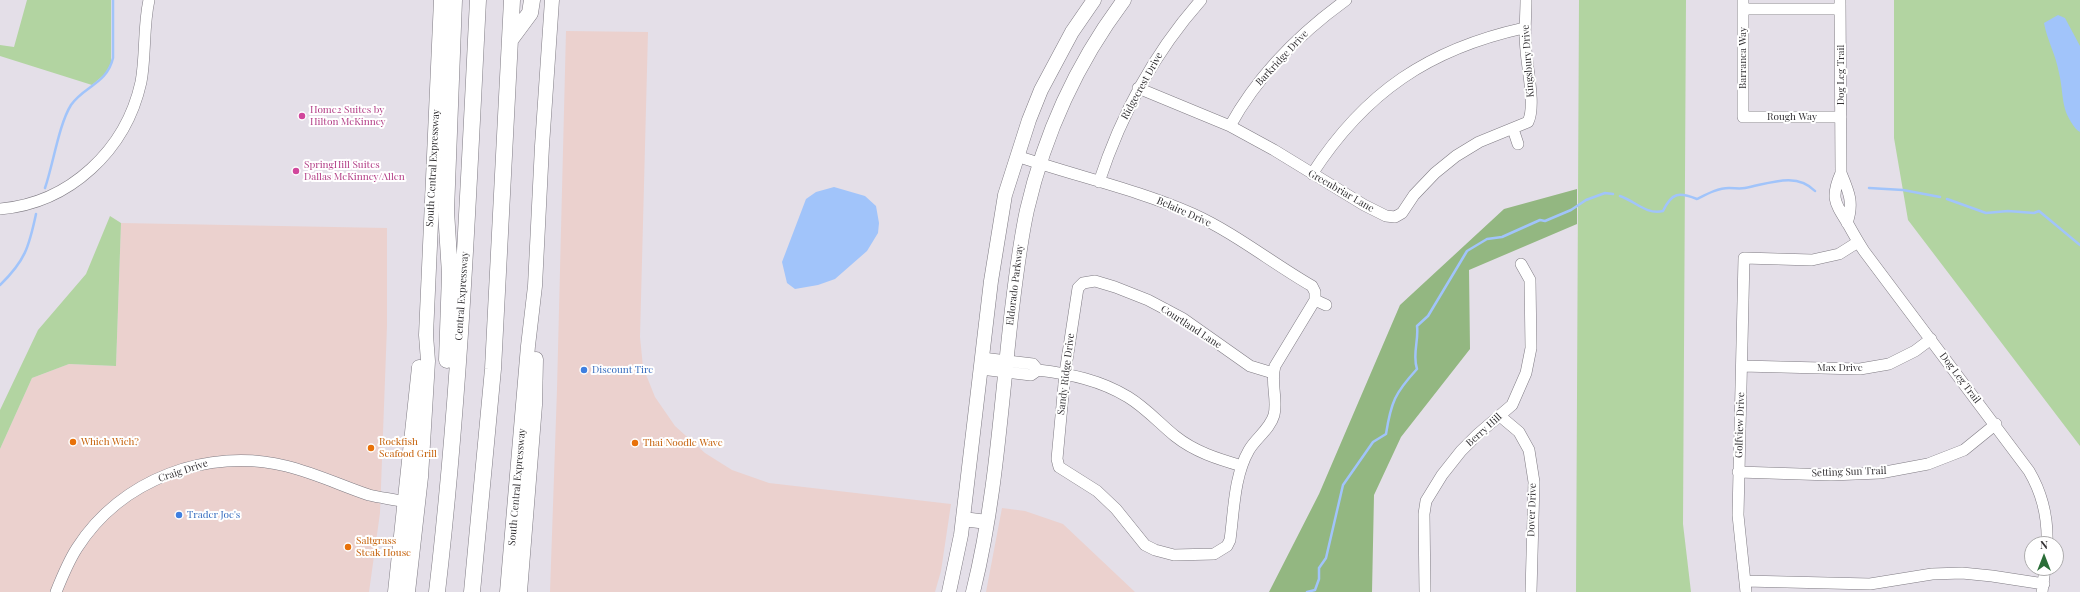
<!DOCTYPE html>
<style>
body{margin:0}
#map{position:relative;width:2080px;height:592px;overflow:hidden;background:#e4dfe8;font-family:"Playfair Display",serif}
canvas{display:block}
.north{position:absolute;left:2024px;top:536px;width:40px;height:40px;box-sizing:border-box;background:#fff;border:1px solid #adacad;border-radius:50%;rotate:0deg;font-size:11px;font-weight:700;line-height:16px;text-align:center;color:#312f32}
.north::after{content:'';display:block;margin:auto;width:14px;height:18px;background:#2b6e38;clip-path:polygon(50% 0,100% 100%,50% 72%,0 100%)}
</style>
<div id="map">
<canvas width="2080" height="592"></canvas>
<div class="north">N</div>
</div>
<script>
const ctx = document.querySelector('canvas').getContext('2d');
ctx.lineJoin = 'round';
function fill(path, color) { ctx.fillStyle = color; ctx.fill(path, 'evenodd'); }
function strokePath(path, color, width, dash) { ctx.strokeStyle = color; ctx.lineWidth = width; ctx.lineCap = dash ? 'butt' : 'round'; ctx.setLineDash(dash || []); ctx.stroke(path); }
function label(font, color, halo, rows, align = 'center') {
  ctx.font = font + ' "Playfair Display",serif'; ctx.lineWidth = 4; ctx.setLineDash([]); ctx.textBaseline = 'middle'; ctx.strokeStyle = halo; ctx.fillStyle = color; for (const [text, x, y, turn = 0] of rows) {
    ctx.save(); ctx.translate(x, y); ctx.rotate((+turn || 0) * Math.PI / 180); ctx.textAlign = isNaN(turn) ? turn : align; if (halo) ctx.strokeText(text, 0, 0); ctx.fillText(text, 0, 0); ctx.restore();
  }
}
fill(new Path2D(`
 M566 31 648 32 640 337 643 367 655 397 675 426 705 453 732 470 769 483 951 504 941 571 935 592H550L557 389Z
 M121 223 387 228V326L380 513 369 592H0V449L32 378 69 364 116 366Z
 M1002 508 1025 511 1063 524 1135 592H986Z`), '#ebd1ce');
fill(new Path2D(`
 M27 0H111V63L105 74 92 85 0 56V45L14 47Z
 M1579 0H1686L1683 524 1691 592H1576Z
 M1894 0H2080V446L1908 220 1894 138Z
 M110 216 121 223 116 366 69 364 32 378 0 449V410L38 330 86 274Z`), '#b2d4a1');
fill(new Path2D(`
 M1577 189V224L1469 270 1470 349 1401 437 1374 495 1372 592H1269L1319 494 1400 305 1504 209Z`), '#93b781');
fill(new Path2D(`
 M2058 15 2065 18 2080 46V132C2074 129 2067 116 2065 109 2062 98 2062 85 2059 73 2056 55 2047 40 2044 23Z
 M834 187 865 196 876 206 879 223 878 233 867 251 835 279 818 285 795 289 787 283 782 262 806 199 816 192Z`), '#a1c4fa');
strokePath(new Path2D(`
 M45 188C53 165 59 124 71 105 84 86 107 84 113 58V0
 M1869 188 1903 190 1940 197
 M1620 196C1635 201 1646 215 1663 211 1672 192 1679 192 1697 199 1707 194 1718 188 1729 188 1735 188 1739 189 1745 188 1768 184 1796 171 1815 191
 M1947 199 1986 213 2008 211 2034 213 2039 211 2080 245
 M0 285C25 261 29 247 36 214
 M1307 592 1315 590 1319 579V568L1326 558 1343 485 1373 442 1386 434C1391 402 1395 393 1417 369 1412 355 1419 340 1417 326L1428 316 1467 251 1487 239 1502 237 1540 220 1545 221 1571 210 1586 200 1605 193 1613 194`), '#a1c4fa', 2.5);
const minor = new Path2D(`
 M1743 0V117H1841
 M1840 0 1841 173C1849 192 1854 203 1847 223
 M1743 9H1840
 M1138 88 1230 126 1274 150 1364 205 1386 216 1395 217 1402 213 1414 195 1435 173 1456 156 1479 142 1528 122C1536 106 1527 68 1526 50 1524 33 1526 17 1526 0
 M1230 126C1258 75 1299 34 1346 0
 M1513 129 1518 144
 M1017 156C1075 176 1136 189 1193 214 1235 233 1272 263 1312 286L1315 292V300L1275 366C1270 382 1278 399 1274 415 1270 429 1256 438 1249 450 1234 476 1234 510 1230 540L1227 546 1214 554 1174 555 1155 550 1145 545 1116 509 1097 491 1059 467 1057 459 1065 373 1078 288 1083 283 1095 281 1115 287 1148 300 1182 318 1250 366 1273 373
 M1841 173C1830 198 1835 203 1848 224 1853 233 1858 242 1864 251L2029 471C2042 493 2048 518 2047 544
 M1312 174C1365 92 1429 49 1524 28
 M1099 182C1121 115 1154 53 1201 0
 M0 209C70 203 126 150 141 82 146 55 143 27 149 0
 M1315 300 1326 305
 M1742 366 1860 369 1889 364 1915 351 1931 339
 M981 369 1031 375 1038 370 1033 364 982 358
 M1038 370C1070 374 1100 380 1128 397 1146 408 1159 423 1175 436 1195 452 1218 459 1242 466
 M1500 416 1519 432 1529 450 1534 482 1531 592
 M1738 472 1831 475 1880 473 1928 464 1964 450 1996 424
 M1745 581 1870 584 1932 574 1962 573 1992 576 2044 584
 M56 592C62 577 68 562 77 548 121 479 208 447 286 466 315 473 342 486 369 495 381 498 393 499 405 502
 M1425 592 1424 514 1426 501 1442 475 1461 451 1478 434 1512 405 1526 373 1531 348 1530 280 1521 264
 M1746 592 1738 515 1744 258 1812 260 1839 254 1858 242
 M2042 592 2045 568`);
const major = new Path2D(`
 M963 519 987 522
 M395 592 419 367
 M408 592 421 477 428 361 426 335 441 0
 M507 592 528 346 535 286 542 146 552 0
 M520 592 535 405 536 359
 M949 592 961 535 991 281 1005 195 1029 120 1041 90 1072 32 1094 0
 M973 592C996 500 1001 403 1012 309 1016 276 1020 242 1027 210 1045 132 1076 64 1124 0`);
const highway = new Path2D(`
 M510 40 530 13 532 0
 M447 360 450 274 446 211 454 0
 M437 592C460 396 468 197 478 0
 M472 592 493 369 512 0`);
strokePath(minor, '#7f7b83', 12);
strokePath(major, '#7f7b83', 15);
strokePath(highway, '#7f7b83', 17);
strokePath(minor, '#fff', 11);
strokePath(major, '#fff', 14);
strokePath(highway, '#fff', 16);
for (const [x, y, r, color] of [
 [302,116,4,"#d1479c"],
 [296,171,4,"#d1479c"],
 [584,370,4,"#3f7fe0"],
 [73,442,4,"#e8710a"],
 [635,443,4,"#e8710a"],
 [371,448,4,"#e8710a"],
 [179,515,4,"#3f7fe0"],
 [348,547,4,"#e8710a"]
]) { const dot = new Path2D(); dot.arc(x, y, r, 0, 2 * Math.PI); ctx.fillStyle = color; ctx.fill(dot); strokePath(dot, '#fff', 1.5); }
label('10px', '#312f32', '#fff', [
 ["Barkridge Drive",1282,58,-47],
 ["Barranca Way",1743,58,-90],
 ["Kingsbury Drive",1528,61,-94],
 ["Dog Leg Trail",1841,75,-90],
 ["Ridgecrest Drive",1142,86,-61],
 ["Rough Way",1792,117],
 ["South Central Expressway",433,168,-87],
 ["Greenbriar Lane",1341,191,30],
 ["Belaire Drive",1184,212,24],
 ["Eldorado Parkway",1015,285,-83],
 ["Central Expressway",462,296,-86],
 ["Courtland Lane",1191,327,33],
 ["Max Drive",1840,368],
 ["Sandy Ridge Drive",1066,374,-83],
 ["Dog Leg Trail",1960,378,53],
 ["Golfview Drive",1740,425,-88],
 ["Berry Hill",1484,430,-42],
 ["Craig Drive",183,471,-18],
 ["Setting Sun Trail",1849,472,-2],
 ["South Central Expressway",517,487,-85],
 ["Dover Drive",1532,510,-88]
]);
label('10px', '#b23c85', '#fff', [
 ["Home2 Suites by",310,110],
 ["Hilton McKinney",310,122],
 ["SpringHill Suites",304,165],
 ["Dallas McKinney/Allen",304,177]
], 'left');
label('10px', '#366cbe', '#fff', [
 ["Discount Tire",592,370],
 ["Trader Joe's",187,515]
], 'left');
label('10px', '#c56008', '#fff', [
 ["Which Wich?",81,442],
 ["Rockfish",379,442],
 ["Seafood Grill",379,454],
 ["Thai Noodle Wave",643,443],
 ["Saltgrass",356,541],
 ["Steak House",356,553]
], 'left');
</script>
